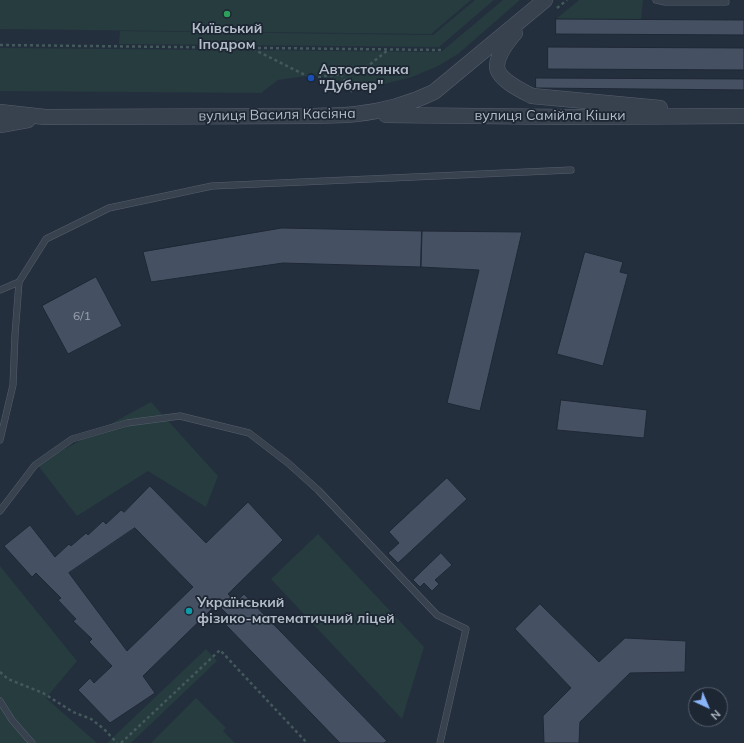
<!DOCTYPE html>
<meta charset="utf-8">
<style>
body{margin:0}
#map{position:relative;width:744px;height:743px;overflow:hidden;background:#242f3e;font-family:Mulish,sans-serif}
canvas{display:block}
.north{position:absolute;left:688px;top:687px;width:40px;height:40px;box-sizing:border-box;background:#1d2633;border:1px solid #59626f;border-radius:50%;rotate:136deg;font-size:11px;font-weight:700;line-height:16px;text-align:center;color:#b4bcc9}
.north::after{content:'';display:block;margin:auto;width:14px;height:18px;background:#8ab4f8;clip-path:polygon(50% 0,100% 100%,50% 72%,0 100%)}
</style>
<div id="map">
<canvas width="744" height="743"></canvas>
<div class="north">N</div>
</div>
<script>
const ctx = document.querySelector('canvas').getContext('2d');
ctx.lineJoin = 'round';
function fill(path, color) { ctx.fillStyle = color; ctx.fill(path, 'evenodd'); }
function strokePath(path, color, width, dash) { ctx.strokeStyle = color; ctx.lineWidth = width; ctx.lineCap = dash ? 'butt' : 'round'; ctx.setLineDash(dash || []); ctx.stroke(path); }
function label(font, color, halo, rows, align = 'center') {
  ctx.font = font + ' Mulish,sans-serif'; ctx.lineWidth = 3.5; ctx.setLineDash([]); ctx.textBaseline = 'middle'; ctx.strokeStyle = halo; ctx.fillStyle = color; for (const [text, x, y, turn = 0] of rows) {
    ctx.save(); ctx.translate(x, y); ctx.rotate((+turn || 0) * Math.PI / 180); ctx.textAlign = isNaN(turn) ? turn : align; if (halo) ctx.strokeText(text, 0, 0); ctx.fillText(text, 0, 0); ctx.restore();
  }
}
fill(new Path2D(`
 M0 0H471L431 34 0 29Z
 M475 0H494L439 47 119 44 120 31 433 35Z
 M503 0H520L458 54 438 66 412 77 380 85H359L313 75 278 80 261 93 0 91V48L441 52Z
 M579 0H643L641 20 556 19Z
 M151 402 218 476 206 507 148 471 77 516 37 464Z
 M318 534 424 647 402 719 271 579Z
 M0 566 77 661 46 698 97 743H0Z
 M206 649 217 661 131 743H107Z
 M196 698 226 728 223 731 235 743H151Z`), '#263c3f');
const building = new Path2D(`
 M556 19 744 20V35L556 34Z
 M548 47 744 48V70L548 69Z
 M536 78 744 79V90L536 88Z
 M282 228 422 231 421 267 283 263 151 282 143 252Z
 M422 231 522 232 480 411 447 403 479 270 421 267Z
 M585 252 623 262 620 272 628 274 603 366 557 354Z
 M96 277 122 326 68 354 42 306Z
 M561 400 647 410 644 438 557 430Z
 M447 478 467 499 398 563 388 553 399 543 389 532Z
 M150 486 206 543 248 502 283 540 228 594 236 602 244 594 387 741 384 743H340L225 624 231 618 217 604 143 676 155 693 110 723 78 690 90 678 94 683 112 666 89 642 92 639 73 621 76 619 58 600 61 598 36 573 32 577 4 546 30 525 55 557 69 544 71 546 86 533 88 535 103 521 106 524 121 510 124 512ZM135 528 193 587 127 651 69 573Z
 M441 553 452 565 435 580 439 584 432 591 424 583 420 587 413 580Z
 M540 604 599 662 625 638 686 641 685 672 630 673 580 722 579 743H544L543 716 571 688 515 629Z`);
fill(building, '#455162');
strokePath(building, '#1f2835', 1);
const service = new Path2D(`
 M656 0 665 2H726
 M0 290 19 282
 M0 440 13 385 15 335 19 282 46 239 109 208 212 186 571 170
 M0 511 35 465 72 439 127 423 180 416 249 433 288 463 318 490 437 615 466 629 440 743
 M0 701 12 720 32 743`);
const tertiary = new Path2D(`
 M515 33C507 42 498 53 497 66 497 79 522 91 532 96L660 108
 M0 112 45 117 312 116C327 115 342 116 356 114 384 111 409 104 434 92L545 0
 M386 115 567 117 744 116
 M0 125 28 120`);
strokePath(service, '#565f6c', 7);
strokePath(tertiary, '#565f6c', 16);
strokePath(new Path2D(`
 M557 8 567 0
 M0 45 441 50
 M253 49 311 78 341 74 368 66 388 50
 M341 74 353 93
 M0 672 8 679 43 693 73 712 91 719 104 729 117 743
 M121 743 220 650 307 743`), '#44595c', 2.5, [3, 3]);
strokePath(service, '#38414e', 6);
strokePath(tertiary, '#38414e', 15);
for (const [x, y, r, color] of [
 [227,14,4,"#2e9e5b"],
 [311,78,4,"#1a4fb4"],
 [189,611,4,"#0f9aa8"]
]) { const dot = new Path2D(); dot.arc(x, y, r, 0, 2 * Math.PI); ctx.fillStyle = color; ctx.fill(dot); strokePath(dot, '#1d2633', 1.5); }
label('12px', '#98a1af', null, [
 ["6/1",82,316]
]);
label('bold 14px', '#b4bcc9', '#1d2633', [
 ["Київський",227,29,"center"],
 ["Іподром",227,45,"center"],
 ["Автостоянка",319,70],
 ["\"Дублер\"",319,86],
 ["Український",197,603],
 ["фізико-математичний ліцей",197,619]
], 'left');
label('14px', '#b4bcc9', '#1d2633', [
 ["вулиця Василя Касіяна",277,115,-1],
 ["вулиця Самійла Кішки",550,116]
]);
</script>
